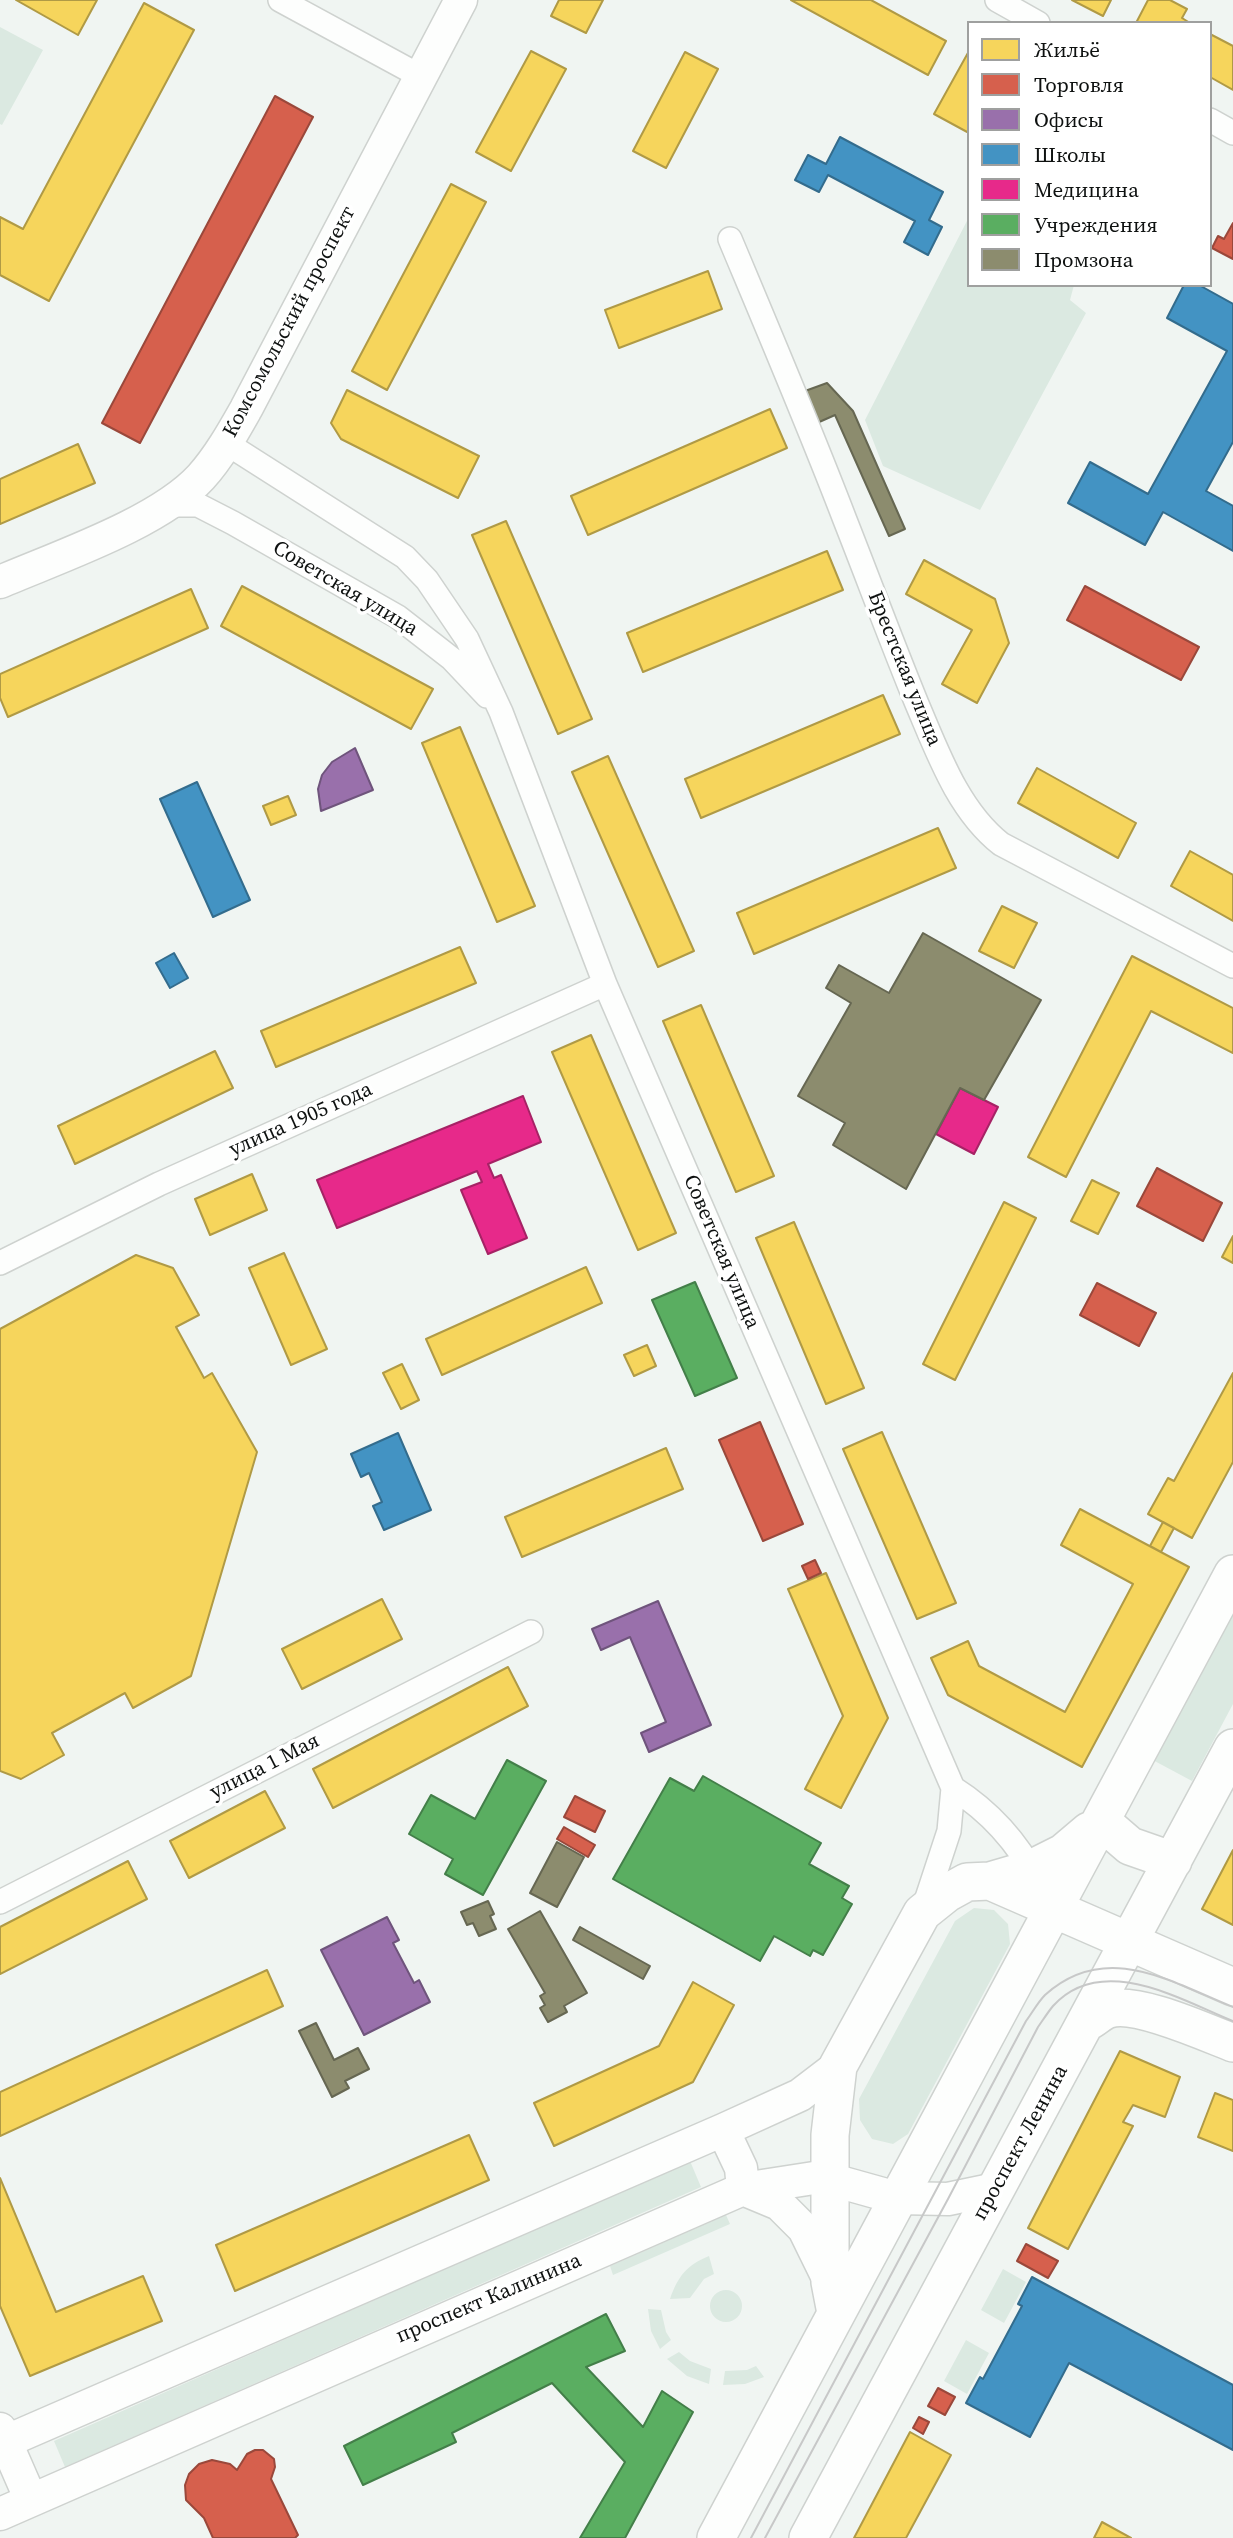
<!DOCTYPE html>
<meta charset="utf-8">
<style>
body{margin:0}
#map{position:relative;width:1233px;height:2538px;overflow:hidden;background:#f0f5f2;font-family:"Source Serif 4",serif}
canvas{display:block}
.legend{position:absolute;left:967px;top:21px;width:245px;height:266px;box-sizing:border-box;background:#fff;border:2px solid #9fa09f;margin:0;padding:9px 12px;list-style:none;font-size:21px;color:#0e1110}
.legend li{display:flex;align-items:center;gap:14px;height:35px}
.legend b{width:35px;border:2px solid #9fa09f}
</style>
<div id="map">
<canvas width="1233" height="2538"></canvas>
<ul class="legend">
<li><b style="height:19px;background:#f6d55c"></b>Жильё</li>
<li><b style="height:19px;background:#d6604d"></b>Торговля</li>
<li><b style="height:19px;background:#9970ab"></b>Офисы</li>
<li><b style="height:19px;background:#4393c3"></b>Школы</li>
<li><b style="height:19px;background:#e7298a"></b>Медицина</li>
<li><b style="height:19px;background:#5aae61"></b>Учреждения</li>
<li><b style="height:19px;background:#8c8c6e"></b>Промзона</li>
</ul>
</div>
<script>
const ctx = document.querySelector('canvas').getContext('2d');
ctx.lineJoin = 'round';
function fill(path, color) { ctx.fillStyle = color; ctx.fill(path, 'evenodd'); }
function strokePath(path, color, width, dash) { ctx.strokeStyle = color; ctx.lineWidth = width; ctx.lineCap = dash ? 'butt' : 'round'; ctx.setLineDash(dash || []); ctx.stroke(path); }
function label(font, color, halo, rows, align = 'center') {
  ctx.font = font + ' "Source Serif 4",serif'; ctx.lineWidth = 7; ctx.setLineDash([]); ctx.textBaseline = 'middle'; ctx.strokeStyle = halo; ctx.fillStyle = color; for (const [text, x, y, turn = 0] of rows) {
    ctx.save(); ctx.translate(x, y); ctx.rotate((+turn || 0) * Math.PI / 180); ctx.textAlign = isNaN(turn) ? turn : align; if (halo) ctx.strokeText(text, 0, 0); ctx.fillText(text, 0, 0); ctx.restore();
  }
}
fill(new Path2D(`
 M0 27 43 50 2 125 0 124Z
 M969 217V285H1074L1070 300 1086 313 980 510 883 466 865 420Z
 M1233 1601V1704L1192 1781 1149 1758Z
 M974 1908 994 1910 1008 1924 1010 1944 908 2134 893 2144 872 2139 860 2120 859 2099 955 1921Z
 M690 2161 701 2187 65 2467 54 2441Z
 M726 2215 730 2224 613 2275 610 2266Z
 M709 2256 714 2274 704 2279 690 2298 670 2299C678 2276 687 2265 709 2256Z
 M1003 2269 1026 2282 1004 2323 981 2310Z
 M710 2306a16 16 0 1 1 32 0a16 16 0 1 1-32 0Z
 M648 2309 661 2310 666 2332 671 2340 660 2349 651 2331Z
 M966 2340 989 2353 967 2394 944 2381Z
 M679 2352 690 2361 711 2369 709 2384 687 2376 667 2359Z
 M756 2366 764 2377 745 2384 723 2385 725 2371 747 2370Z`), '#dbe9e1');
const homes = new Path2D(`
 M16 0H97L78 35Z
 M559 0H603L586 33 551 16Z
 M791 0H871L946 41 928 75Z
 M1072 0H1111L1103 16Z
 M1148 0H1170L1187 9 1182 18 1190 23H1136Z
 M144 3 194 30 49 301 0 275V217L23 229Z
 M1210 34 1233 46V90L1210 77Z
 M531 51 566 69 511 171 476 152Z
 M969 51V133L934 114Z
 M685 52 718 69 666 168 633 151Z
 M451 184 486 202 387 390 352 371Z
 M708 271 722 309 619 348 605 310Z
 M347 390 479 456 458 498 341 439 331 423Z
 M770 409 787 448 588 535 571 496Z
 M78 444 95 483 0 524V479Z
 M506 521 592 719 558 734 472 535Z
 M827 551 843 590 643 672 627 633Z
 M924 560 995 599 1009 643 977 703 942 684 972 630 906 594Z
 M242 586 433 689 411 729 221 626Z
 M191 589 208 628 8 717 0 698V674Z
 M883 695 900 734 701 818 685 779Z
 M460 727 535 906 497 922 422 743Z
 M608 756 694 951 658 967 572 772Z
 M1037 768 1136 823 1118 858 1018 803Z
 M288 796 296 815 271 825 263 806Z
 M938 828 956 868 754 954 737 913Z
 M1190 851 1233 875V921L1171 886Z
 M1002 906 1037 923 1014 968 979 951Z
 M460 947 476 983 276 1067 261 1031Z
 M1132 956 1233 1008V1053L1151 1011 1066 1177 1028 1157Z
 M701 1005 774 1176 736 1192 663 1021Z
 M591 1035 676 1233 638 1250 552 1052Z
 M215 1051 233 1088 75 1164 58 1126Z
 M252 1174 267 1210 210 1235 195 1199Z
 M1092 1180 1119 1193 1098 1234 1071 1221Z
 M1004 1202 1036 1218 955 1380 923 1364Z
 M794 1222 864 1388 826 1404 756 1238Z
 M1233 1236V1263L1222 1257Z
 M284 1253 327 1349 291 1365 249 1268Z
 M136 1255 173 1268 199 1315 176 1327 204 1378 212 1373 257 1452 191 1676 133 1708 125 1693 52 1733 64 1755 21 1779 0 1771V1329Z
 M586 1267 602 1303 442 1375 426 1339Z
 M647 1345 656 1366 634 1376 624 1355Z
 M402 1364 419 1400 401 1409 383 1373Z
 M1233 1373V1462L1192 1538 1148 1514 1168 1478 1174 1481Z
 M882 1432 956 1603 917 1619 843 1449Z
 M666 1448 683 1489 522 1557 505 1517Z
 M1080 1509 1189 1567 1082 1767 948 1695 931 1658 968 1641 979 1666 1065 1712 1133 1584 1061 1545Z
 M1163 1522 1174 1528 1161 1552 1150 1546Z
 M826 1573 888 1718 841 1808 805 1789 843 1716 788 1589Z
 M382 1599 402 1639 302 1689 282 1649Z
 M508 1667 528 1706 333 1808 313 1769Z
 M265 1791 285 1828 189 1878 170 1841Z
 M1233 1850V1925L1202 1909Z
 M128 1861 147 1899 0 1974V1927Z
 M267 1970 283 2006 0 2136V2092Z
 M693 1982 734 2005 693 2082 554 2146 534 2103 659 2046Z
 M1120 2051 1180 2077 1165 2117 1133 2105 1123 2122 1133 2126 1068 2249 1028 2228Z
 M1215 2093 1233 2100V2151L1198 2137Z
 M469 2135 489 2180 235 2291 216 2245Z
 M0 2178 56 2312 143 2276 162 2321 30 2376 0 2306Z
 M910 2432 951 2455 906 2538H854Z
 M1102 2522 1131 2538H1094Z`);
fill(homes, '#f6d55c');
strokePath(homes, '#b09a45', 2);
const shops = new Path2D(`
 M275 96 313 117 140 443 102 423Z
 M1233 223V259L1212 248 1218 236 1224 239Z
 M1085 586 1199 647 1181 680 1067 620Z
 M1157 1168 1222 1203 1203 1241 1137 1206Z
 M1097 1283 1156 1313 1139 1346 1080 1315Z
 M760 1422 803 1524 763 1541 719 1440Z
 M815 1560 821 1573 808 1579 802 1566Z
 M575 1796 605 1811 595 1832 564 1817Z
 M564 1827 595 1845 588 1857 557 1839Z
 M1026 2244 1058 2261 1048 2278 1017 2261Z
 M938 2388 955 2397 945 2415 928 2406Z
 M919 2417 929 2422 923 2434 913 2428Z
 M255 2450H263L274 2459 275 2467 271 2479 298 2535 295 2538H213L204 2518 186 2500 185 2485 189 2474 199 2464 212 2460 230 2464 237 2470 247 2454Z`);
fill(shops, '#d6604d');
strokePath(shops, '#9a483b', 2);
const offices = new Path2D(`
 M355 748 373 790 321 811 318 789 322 775 332 762Z
 M658 1601 711 1725 649 1752 641 1733 666 1722 630 1637 601 1650 592 1629Z
 M387 1917 399 1940 393 1943 414 1983 419 1980 430 2002 364 2035 321 1950Z`);
fill(offices, '#9970ab');
strokePath(offices, '#6f547c', 2);
const schools = new Path2D(`
 M840 137 943 192 929 220 942 227 928 255 904 242 915 221 828 175 819 192 795 180 808 155 826 164Z
 M1184 285H1199L1233 304V442L1206 491 1233 506V551L1163 512 1145 545 1068 503 1090 462 1148 494 1227 351 1167 318Z
 M197 782 250 900 213 917 160 799Z
 M174 953 188 978 170 988 156 963Z
 M398 1433 431 1510 384 1530 373 1506 382 1502 369 1473 361 1477 351 1454Z
 M1032 2277 1233 2385V2450L1069 2363 1030 2437 966 2403 980 2377 983 2379 1022 2306 1018 2304Z`);
fill(schools, '#4393c3');
strokePath(schools, '#336c8d', 2);
const health = new Path2D(`
 M960 1088 998 1107 974 1154 936 1134Z
 M523 1096 541 1142 488 1164 494 1178 501 1175 527 1238 488 1254 461 1190 482 1182 477 1171 337 1228 317 1180Z`);
fill(health, '#e7298a');
strokePath(health, '#a62265', 2);
const public = new Path2D(`
 M695 1282 737 1378 695 1396 652 1300Z
 M507 1760 546 1781 483 1895 445 1874 453 1859 409 1834 431 1795 475 1819Z
 M703 1776 821 1843 809 1864 849 1886 842 1898 852 1904 823 1955 813 1950 810 1956 774 1936 760 1961 613 1879 670 1778 694 1791Z
 M606 2314 625 2351 586 2367 643 2427 662 2391 693 2412 625 2538H580L625 2462 552 2383 452 2433 456 2442 363 2485 344 2446Z`);
fill(public, '#5aae61');
strokePath(public, '#437f49', 2);
const industry = new Path2D(`
 M827 383 853 411 905 529 889 536 835 415 817 423 805 391Z
 M923 933 1041 1000 984 1100 960 1088 906 1189 833 1145 845 1123 798 1096 851 1003 826 988 839 965 889 993Z
 M557 1842 584 1857 557 1907 530 1893Z
 M488 1901 494 1914 490 1916 496 1929 479 1936 473 1923 467 1925 461 1912Z
 M540 1911 587 1993 564 2006 567 2012 548 2022 540 2008 545 2005 540 1996 545 1993 508 1929Z
 M580 1927 650 1966 643 1979 573 1940Z
 M316 2023 334 2060 358 2048 369 2069 345 2081 349 2088 332 2097 299 2031Z`);
fill(industry, '#8c8c6e');
strokePath(industry, '#666752', 2);
const street = new Path2D(`
 M280 0 420 76
 M997 0 1038 23
 M1210 120 1233 133
 M730 239C769 332 809 426 845 520 869 581 892 643 917 704 938 753 958 810 1001 844L1233 966
 M226 443 405 557 427 580 467 639 501 712 605 984 953 1788 949 1831 923 1910
 M167 505H198L233 523 398 617 452 659 487 696
 M0 1263 159 1184 605 984
 M953 1788C989 1811 1017 1841 1037 1880
 M0 1902 531 1632`);
const secondary = new Path2D(`
 M0 582C58 557 159 523 201 477 219 457 233 432 246 409L461 0
 M723 2130 741 2168 743 2189
 M743 2189 779 2204 804 2229 829 2280
 M0 2429 31 2500
 M0 2444 723 2130 800 2095 838 2066
 M0 2514 743 2189 814 2178 829 2179 897 2198 948 2199 996 2189`);
const primary = new Path2D(`
 M1101 1821 1130 1846 1173 1861
 M990 1881 1031 1869 1063 1853 1089 1831
 M1087 2022C1094 2019 1099 2013 1106 2010 1133 1999 1205 2032 1233 2043
 M836 2313 830 2282V2135L838 2066 922 1913 947 1893 967 1882 990 1881 1233 1987
 M716 2538 1233 1574
 M808 2538 1233 1748`);
strokePath(street, '#ced2cf', 26);
strokePath(secondary, '#ced2cf', 35);
strokePath(primary, '#ced2cf', 40);
strokePath(street, '#fdfefd', 23);
strokePath(secondary, '#fdfefd', 32);
strokePath(primary, '#fdfefd', 37);
strokePath(new Path2D(`
 M751 2538 1026 2021C1032 2013 1038 2002 1045 1995 1106 1940 1171 1982 1233 2007
 M765 2538 948 2199 1038 2027C1043 2020 1048 2012 1053 2006 1102 1952 1181 2000 1233 2021`), '#c7c8c8', 2);
label('21px', '#0e1110', '#fff', [
 ["Комсомольский проспект",290,322,-62],
 ["Советская улица",345,589,31],
 ["Брестская улица",904,669,68],
 ["улица 1905 года",301,1120,-24],
 ["Советская улица",721,1252,67],
 ["улица 1 Мая",265,1767,-27],
 ["проспект Ленина",1021,2143,-61],
 ["проспект Калинина",489,2299,-23]
]);
</script>
